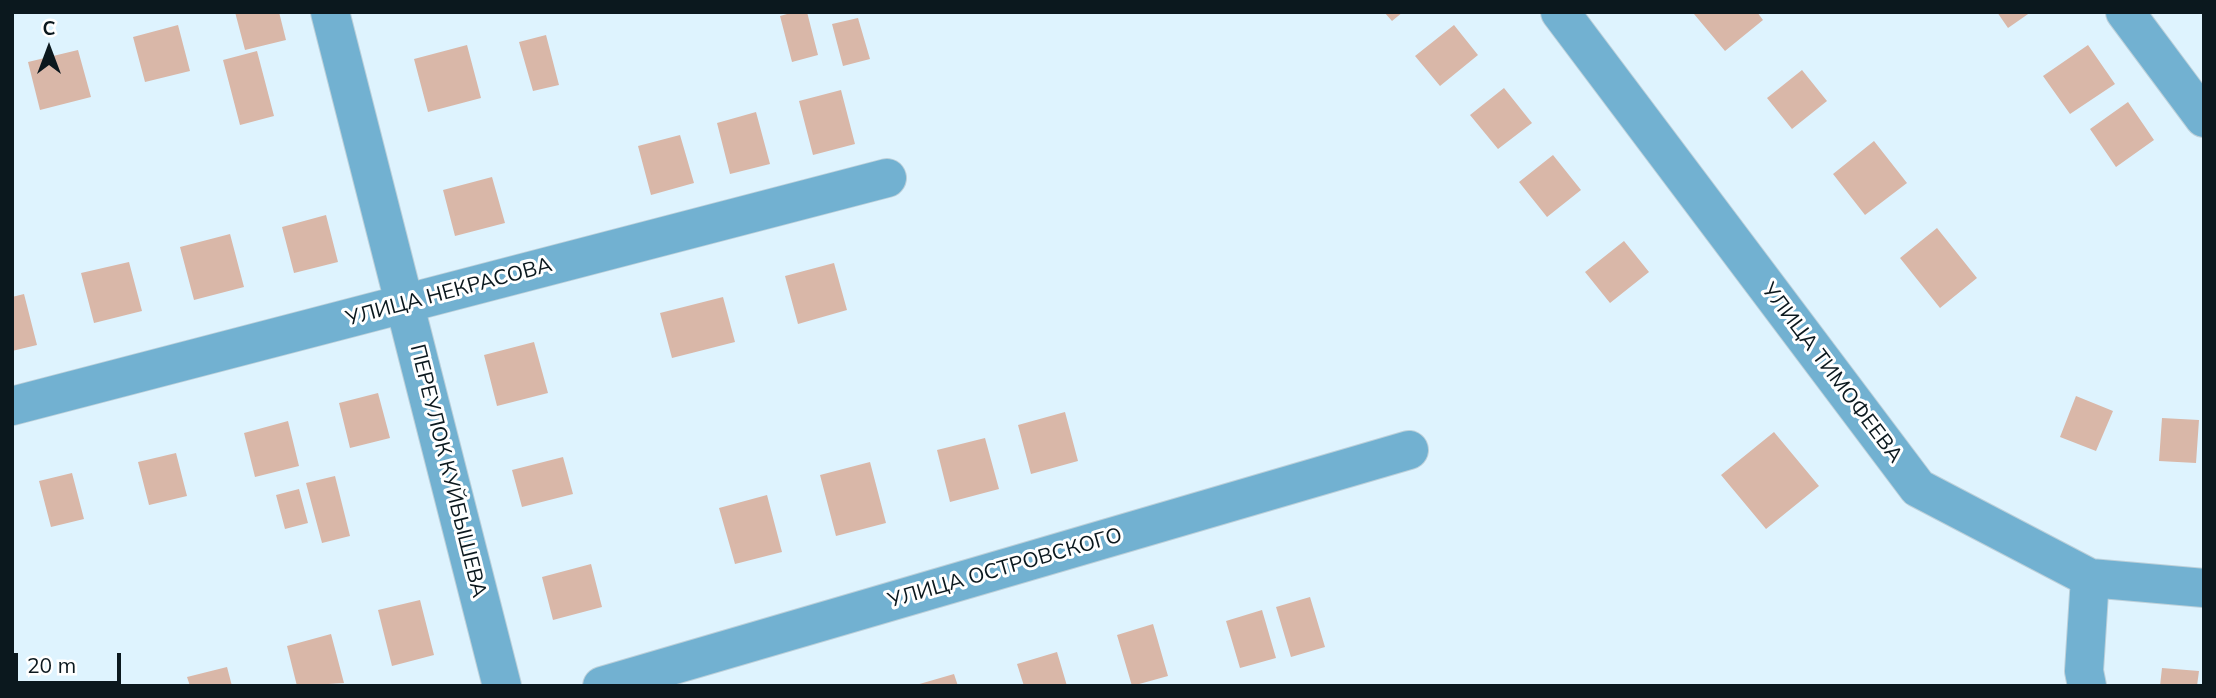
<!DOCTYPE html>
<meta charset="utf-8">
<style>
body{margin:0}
#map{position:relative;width:2216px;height:698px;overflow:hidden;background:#def3fe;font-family:Mulish,sans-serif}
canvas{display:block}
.frame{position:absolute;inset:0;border:14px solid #0b181e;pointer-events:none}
.north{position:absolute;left:14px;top:14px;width:70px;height:70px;-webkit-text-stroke:5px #fff;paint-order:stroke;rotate:0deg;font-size:19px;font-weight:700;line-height:28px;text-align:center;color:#0b181e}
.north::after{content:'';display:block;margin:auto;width:24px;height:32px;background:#0b181e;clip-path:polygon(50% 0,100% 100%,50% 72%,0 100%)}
.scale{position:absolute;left:14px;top:653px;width:107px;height:32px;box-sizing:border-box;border:4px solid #0b181e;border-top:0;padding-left:9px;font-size:21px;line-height:24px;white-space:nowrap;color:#0b181e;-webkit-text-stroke:5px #fff;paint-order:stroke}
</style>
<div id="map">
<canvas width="2216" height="698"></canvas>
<div class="frame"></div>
<div class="north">С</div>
<div class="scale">20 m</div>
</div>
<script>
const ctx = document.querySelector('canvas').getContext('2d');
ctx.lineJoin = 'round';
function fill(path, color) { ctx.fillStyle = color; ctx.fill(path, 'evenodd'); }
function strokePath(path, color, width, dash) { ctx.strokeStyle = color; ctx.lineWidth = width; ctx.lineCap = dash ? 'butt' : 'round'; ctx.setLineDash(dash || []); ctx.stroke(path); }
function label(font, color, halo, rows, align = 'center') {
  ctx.font = font + ' Mulish,sans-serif'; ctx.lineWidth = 6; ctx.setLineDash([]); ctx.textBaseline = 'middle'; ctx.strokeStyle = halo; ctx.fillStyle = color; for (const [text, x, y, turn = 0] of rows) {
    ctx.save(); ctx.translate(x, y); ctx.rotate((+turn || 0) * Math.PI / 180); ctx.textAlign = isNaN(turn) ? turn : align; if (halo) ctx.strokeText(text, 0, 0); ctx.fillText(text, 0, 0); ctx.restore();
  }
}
fill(new Path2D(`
 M235 12H279L286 40 245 50Z
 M794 12H807L818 55 792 62 780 16Z
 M1384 12H1403L1392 21Z
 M1696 12H1757L1763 20 1725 51 1694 14Z
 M1997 12H2031L2008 28Z
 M858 18 870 59 843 66 832 24Z
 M178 25 190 71 145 82 133 37Z
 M1454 25 1478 55 1440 86 1415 56Z
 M546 35 559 85 533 91 519 42Z
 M467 45 481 98 428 112 414 59Z
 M2088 45 2115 84 2070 114 2043 76Z
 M78 50 91 97 40 110 28 62Z
 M257 51 274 116 240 125 223 60Z
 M1802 70 1827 101 1792 129 1767 98Z
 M1504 88 1532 123 1498 149 1470 115Z
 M841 90 855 144 813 155 799 101Z
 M2128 102 2154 140 2116 167 2090 129Z
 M756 112 770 164 730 174 717 123Z
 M680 135 694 183 651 195 638 146Z
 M1874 141 1907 183 1865 215 1833 174Z
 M1553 155 1581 190 1547 217 1519 182Z
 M492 177 505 223 455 236 443 190Z
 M326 215 338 262 294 273 282 227Z
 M1937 228 1977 278 1940 308 1900 258Z
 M230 234 244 287 194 300 180 247Z
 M1624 241 1649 272 1610 303 1585 272Z
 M129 262 142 311 94 323 81 273Z
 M834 263 847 310 798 324 785 276Z
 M24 294 37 345 12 351V297Z
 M723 297 735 342 672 358 660 313Z
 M534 342 548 393 497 406 484 355Z
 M378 393 390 438 350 448 339 403Z
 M2076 396 2113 411 2096 451 2060 437Z
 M1065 412 1078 461 1031 474 1018 425Z
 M2162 418 2199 420 2196 463 2159 461Z
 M288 421 299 466 255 477 244 433Z
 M1774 432 1819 486 1766 529 1721 475Z
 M985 438 999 489 950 502 937 450Z
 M176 453 187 496 149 505 138 462Z
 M563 457 573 494 522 507 512 470Z
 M870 462 886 523 836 536 820 475Z
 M72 473 84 519 51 527 39 481Z
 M335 476 350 536 322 543 306 483Z
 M299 489 308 523 285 529 276 495Z
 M767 495 782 552 735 564 719 508Z
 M591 564 602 607 553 620 542 577Z
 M1310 597 1325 647 1291 657 1276 607Z
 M420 600 434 655 392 666 378 610Z
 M1262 610 1276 658 1240 668 1226 621Z
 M1153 624 1168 676 1132 686 1117 635Z
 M331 634 344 683 297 686 287 646Z
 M1057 652 1067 686H1024L1017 664Z
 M227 667 232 686H190L187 677Z
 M2162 668 2199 671 2197 686H2160Z
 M954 674 958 686H916V685Z`), '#d9b7a8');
const street = new Path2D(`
 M330 12 502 686
 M1560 12 1918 488 2090 578 2204 588
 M2125 12 2204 118
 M12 406 887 178
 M602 686 1409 450
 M2087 686 2084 671 2090 578`);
strokePath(street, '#bcd0da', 40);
strokePath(street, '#72b1d1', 38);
label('21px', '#0b181e', '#fff', [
 ["УЛИЦА НЕКРАСОВА",449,292,-15],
 ["УЛИЦА ТИМОФЕЕВА",1832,373,53],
 ["ПЕРЕУЛОК КУЙБЫШЕВА",448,471,76],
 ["УЛИЦА ОСТРОВСКОГО",1005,568,-16]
]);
</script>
